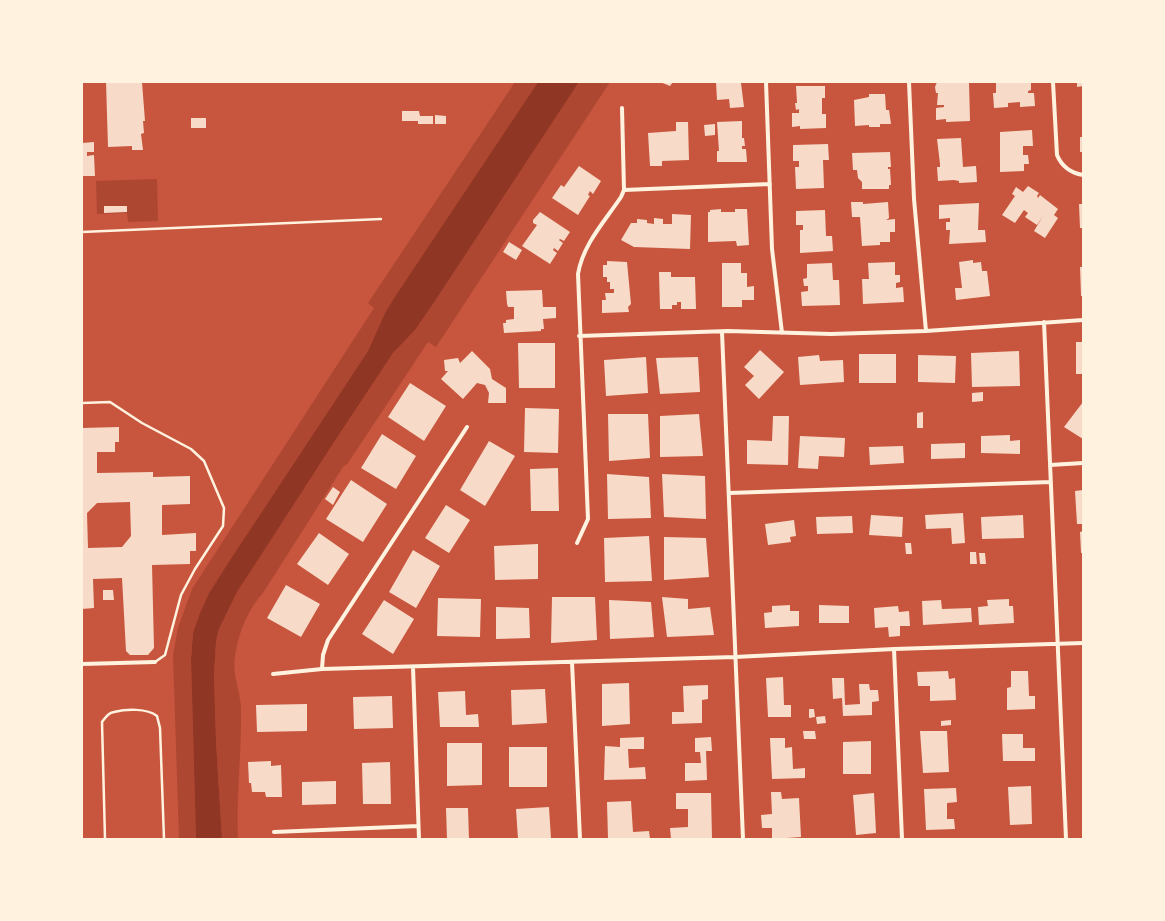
<!DOCTYPE html>
<style>
body{margin:0}
#map{position:relative;width:1165px;height:921px;overflow:hidden;background:#c8553d;font-family:"Open Sans",sans-serif}
canvas{display:block}
.frame{position:absolute;inset:0;border:83px solid #fff3e0;pointer-events:none}
</style>
<div id="map">
<canvas width="1165" height="921"></canvas>
<div class="frame"></div>
</div>
<script>
const ctx = document.querySelector('canvas').getContext('2d');
ctx.lineJoin = 'round';
function fill(path, color) { ctx.fillStyle = color; ctx.fill(path, 'evenodd'); }
function strokePath(path, color, width, dash) { ctx.strokeStyle = color; ctx.lineWidth = width; ctx.lineCap = dash ? 'butt' : 'round'; ctx.setLineDash(dash || []); ctx.stroke(path); }
fill(new Path2D(`
 M515 82H538L394 298 385 313 368 351 230 560 209 593 200 613 193 633 191 660 196 839H179L173 655 178 628 192 589 374 308 368 303Z
 M579 82H610L436 347 428 342 348 463 343 467 263 593C248 609 238 634 235 656 232 674 240 690 241 707 242 751 236 795 238 839H222L216 742 214 675 216 641 219 629 237 592 256 562 393 353 415 330 433 304Z
 M157 179 158 221 128 222 127 213 97 214 96 181Z`), '#ae4732');
fill(new Path2D(`
 M538 82H579L433 304 415 330 393 353 333 444 237 592 219 629 216 641 214 675 216 742 222 839H196L191 660 193 633 200 613 209 593 230 560 368 351 385 313 394 298Z`), '#8f3625');
fill(new Path2D(`
 M106 82H142L145 121H143L144 133 141 134 143 150H132V146L108 147Z
 M660 82H673L670 86Z
 M716 82H746L741 83 744 107 730 108 729 99 717 100Z
 M937 82H969L970 121 946 122V119L936 120V108L944 107V105H937L938 93H936L935 87Z
 M996 82H1031V90L1028 91V93H1034L1035 106 1020 107V102L1008 103V107L994 108 993 93H996Z
 M1077 82H1083V86L1077 87Z
 M796 86H825V98H822V114H826V128L800 129V126L792 127V113H799V109L796 110 795 103H797Z
 M869 94H885L886 110H889L891 124H880V127H869V125L855 126 854 100 869 97Z
 M402 111H419L420 116H433V124H418V121H402Z
 M435 115 446 116V124H435Z
 M191 118H206V128H191Z
 M742 121V138H744L745 146H742V149H746L747 162H717V151H719L717 122Z
 M676 122H688L689 160 662 161V166H650L648 133 676 131Z
 M715 124V135L705 136 704 125Z
 M1032 130 1033 146H1023V155H1028L1029 164H1024V171L1000 172V132Z
 M1080 137H1083V152H1080Z
 M961 138 963 167 976 166 977 182 959 183V181L954 180 938 181 937 167H940V164L937 139Z
 M94 142V152H87V156L94 155 95 176H82V143Z
 M828 144 829 160H823L824 188 796 189 795 167H799V161H793V145Z
 M890 152 891 167H888V169H890L891 185H889V189H862V182L858 178 857 170H853L852 153Z
 M579 166 601 181 593 194 590 191 588 195 590 196 578 215 552 198 561 185 564 187Z
 M1028 186 1039 193 1037 196 1038 198 1040 195 1058 209 1054 215 1058 218 1045 238 1034 231 1043 216 1037 225 1025 217 1028 213 1024 210 1015 223 1002 215 1015 196 1012 194 1016 187 1023 192Z
 M851 202H863V204L888 202 889 218 886 220 895 219V232H890V242H880V245L862 246 860 217H852Z
 M979 203 978 230H985L986 242 949 244 950 230H946V222H950V218L939 219V205Z
 M1079 204H1083V228H1080Z
 M104 206H127V212L104 213Z
 M721 209V212H735V209H747L749 245 737 246 736 241 708 242V212H710V210Z
 M825 210 826 236H832L833 251 800 253V230H803V225H796V211Z
 M540 212 570 232 564 241 560 239 559 240 563 243 558 251 554 248 553 250 557 253 550 264 522 246 537 225 533 223V220Z
 M672 214 691 215 690 249 634 247 621 240 631 223H637V219L647 220V223L654 224V218L663 219V224H672Z
 M509 242 522 250 516 260 503 252Z
 M973 260V263L981 262 982 271H987L990 296 956 300 955 288H962L959 262Z
 M607 261 627 262 631 304 628 307 629 312 602 313V300H606L605 293H614V289H610V282H607V277H603V265H607Z
 M895 262V275H900V282L896 283V288L903 287 904 302 863 304 862 279H869L868 263Z
 M722 263H741V273H747V287L754 286V300H742V307H722Z
 M832 263 833 280H839L840 305 802 306 801 292 808 291V286H804L803 279 807 278V264Z
 M1080 267H1083V296H1081Z
 M659 272H671V277H695L696 309H681V302H677V305H672V309H660Z
 M542 290 543 307H556V318L543 319 544 329H541V331L504 333 503 323H506V320L514 319V307H508L507 304 506 291Z
 M1076 342H1083V374H1076Z
 M518 343H555V388H519Z
 M760 350 784 372 759 399 745 385 754 376 744 367Z
 M472 351 490 369 492 379 506 388V403H488L489 393 485 385 477 383 463 399 441 379 448 371H445L444 360 458 358 460 363Z
 M1019 351 1020 386 972 387 971 353Z
 M859 354H896V383H859Z
 M819 355 820 361 843 360 844 382 800 385 798 357Z
 M918 355 956 356 955 383 918 382Z
 M646 357 648 393 606 396 604 360Z
 M698 357 700 392 660 394 656 358Z
 M410 383 446 406 424 441 388 417Z
 M983 392V401L972 402V393Z
 M1083 402V439L1064 427Z
 M525 408 559 409 558 453 524 452Z
 M923 412V428H917V413Z
 M608 414H648L650 458 609 461Z
 M699 414 703 456 660 457V416Z
 M773 416H789L788 465 747 464V440L772 441Z
 M119 427V442H115V452H97V473L153 472V477L190 476V504L162 505V535L196 533V551H190V564L152 565 154 648 148 655H130L126 651 122 578 93 579 94 608 82 609V428ZM130 502 131 536 122 547 88 548 87 513 97 503Z
 M382 434 416 456 396 489 361 468Z
 M1010 435V441L1020 440V454L981 453V436Z
 M800 436 845 438 844 457 819 456 818 469 798 468Z
 M489 441 515 456 485 506 460 490Z
 M965 443V458L931 459V444Z
 M903 446 904 463 870 465 869 447Z
 M558 468 559 511H531L530 469Z
 M607 474 649 477 651 518 608 519Z
 M662 474 705 476 706 519 664 517Z
 M351 480 387 504 363 542 326 519Z
 M333 487 340 492 333 505 325 499Z
 M1083 490V524H1077L1075 491Z
 M446 505 470 520 449 553 425 538Z
 M963 513 965 543 952 544 951 528 926 529 925 515Z
 M871 515 903 517 902 537 869 535Z
 M1023 515 1024 538 982 539 981 517Z
 M852 516 853 533 817 534 816 517Z
 M794 520 796 536 790 537 791 542 768 545 765 524Z
 M1083 531V553H1081L1080 532Z
 M319 533 349 554 328 585 297 564Z
 M649 536 652 581 605 582 604 538Z
 M664 537 706 538 709 577 664 580Z
 M905 543H911L912 554H906Z
 M538 544V579L495 580 494 546Z
 M413 550 440 566 416 608 389 592Z
 M970 552H976L977 564H970Z
 M979 553H985L986 564H980Z
 M286 585 320 604 301 637 267 618Z
 M103 590H113L114 600H103Z
 M552 597H595L597 640 551 643Z
 M662 597 688 599V609L710 607 714 635 667 637Z
 M438 598 481 599 480 637 437 636Z
 M1009 599V606H1013L1014 623 979 625 978 607 988 606 987 600Z
 M384 600 414 619 393 654 362 634Z
 M609 600 651 602 654 637 610 639Z
 M941 600 942 609 971 608 972 622 923 625 922 601Z
 M790 605V611H799V626L765 628 764 613 772 612V606Z
 M819 605 849 606V623H819Z
 M898 606 899 612 909 611 910 626H900V636L889 637 888 627 875 628 874 608Z
 M496 607 529 608 530 638 496 639Z
 M948 671 949 679 955 678 956 700 930 701V686H918L917 672Z
 M1011 671H1028L1029 696H1035V709L1007 710V688L1011 687Z
 M783 677 784 705H791V717H768L766 678Z
 M832 678H844L845 705 860 704 859 684H869L870 690H878L879 701 872 702V715L843 716 842 698 833 699Z
 M629 683 630 724 602 726V684Z
 M708 685V699L702 700V723L672 724V712H684L683 686Z
 M545 689 547 723 512 725 511 690Z
 M465 691 466 715 478 714 479 727H440L438 692Z
 M392 696 393 728 354 729 353 697Z
 M307 704V731L257 732 256 705Z
 M809 709H814L815 717 809 718Z
 M825 716 826 723 817 724 816 717Z
 M951 720V725L941 726V721Z
 M803 731H815L816 739H804Z
 M920 731H947L949 772 923 773Z
 M1002 734H1023V748H1035V761H1003Z
 M644 737V749H628L629 768 645 767 646 779 604 780 605 746 620 747V738Z
 M711 737 712 751H706L707 780 685 781V763H701L700 752H695V738Z
 M770 738H785V748L792 747 793 769 805 768V778L772 779Z
 M871 741V774H843V742Z
 M447 743H482V785L447 786Z
 M509 747H547V787H509Z
 M271 761V766L281 765 282 797H266L265 792H252L251 783H249L248 762Z
 M390 762 391 804H363L362 763Z
 M336 781V804L302 805V782Z
 M1031 786 1032 824 1010 825 1008 787Z
 M956 788 957 802 947 803V819H954L955 829 926 830 924 789Z
 M771 792H781L782 799 799 798 801 837 772 839V828H762L761 815 772 814Z
 M676 793H711L712 839H671L670 828 688 827V809H676Z
 M874 793 876 833 856 835 853 795Z
 M631 801 633 832 649 831 650 839H608L607 802Z
 M549 807 551 839H518L516 809Z
 M446 808H468L469 839H447Z`), '#f7dbc8');
strokePath(new Path2D(`
 M82 232 381 219
 M82 403 110 402 142 423 191 449 204 461 224 508 223 526 195 569 181 595 165 655 155 662
 M105 839 102 722C106 717 108 713 114 712 126 709 147 708 157 716L160 728 164 839`), '#fff3e0', 2.5);
strokePath(new Path2D(`
 M766 82 772 249 782 333
 M909 82 914 199 926 331
 M1053 82 1057 155C1062 167 1071 173 1083 175
 M624 190 770 184
 M1044 322 1066 839
 M722 332 743 839
 M579 336 728 331 831 334 926 331 1083 320
 M1050 465 1083 463
 M729 493 1051 482
 M577 543 588 519 578 274C583 244 605 221 621 197L624 190 622 108
 M894 649 902 839
 M572 662 580 839
 M82 664 155 662
 M413 667 419 839
 M322 669 323 655 328 640 467 427
 M273 674 322 669 735 657 894 649 1083 643
 M274 832 418 826`), '#fff3e0', 4);
</script>
